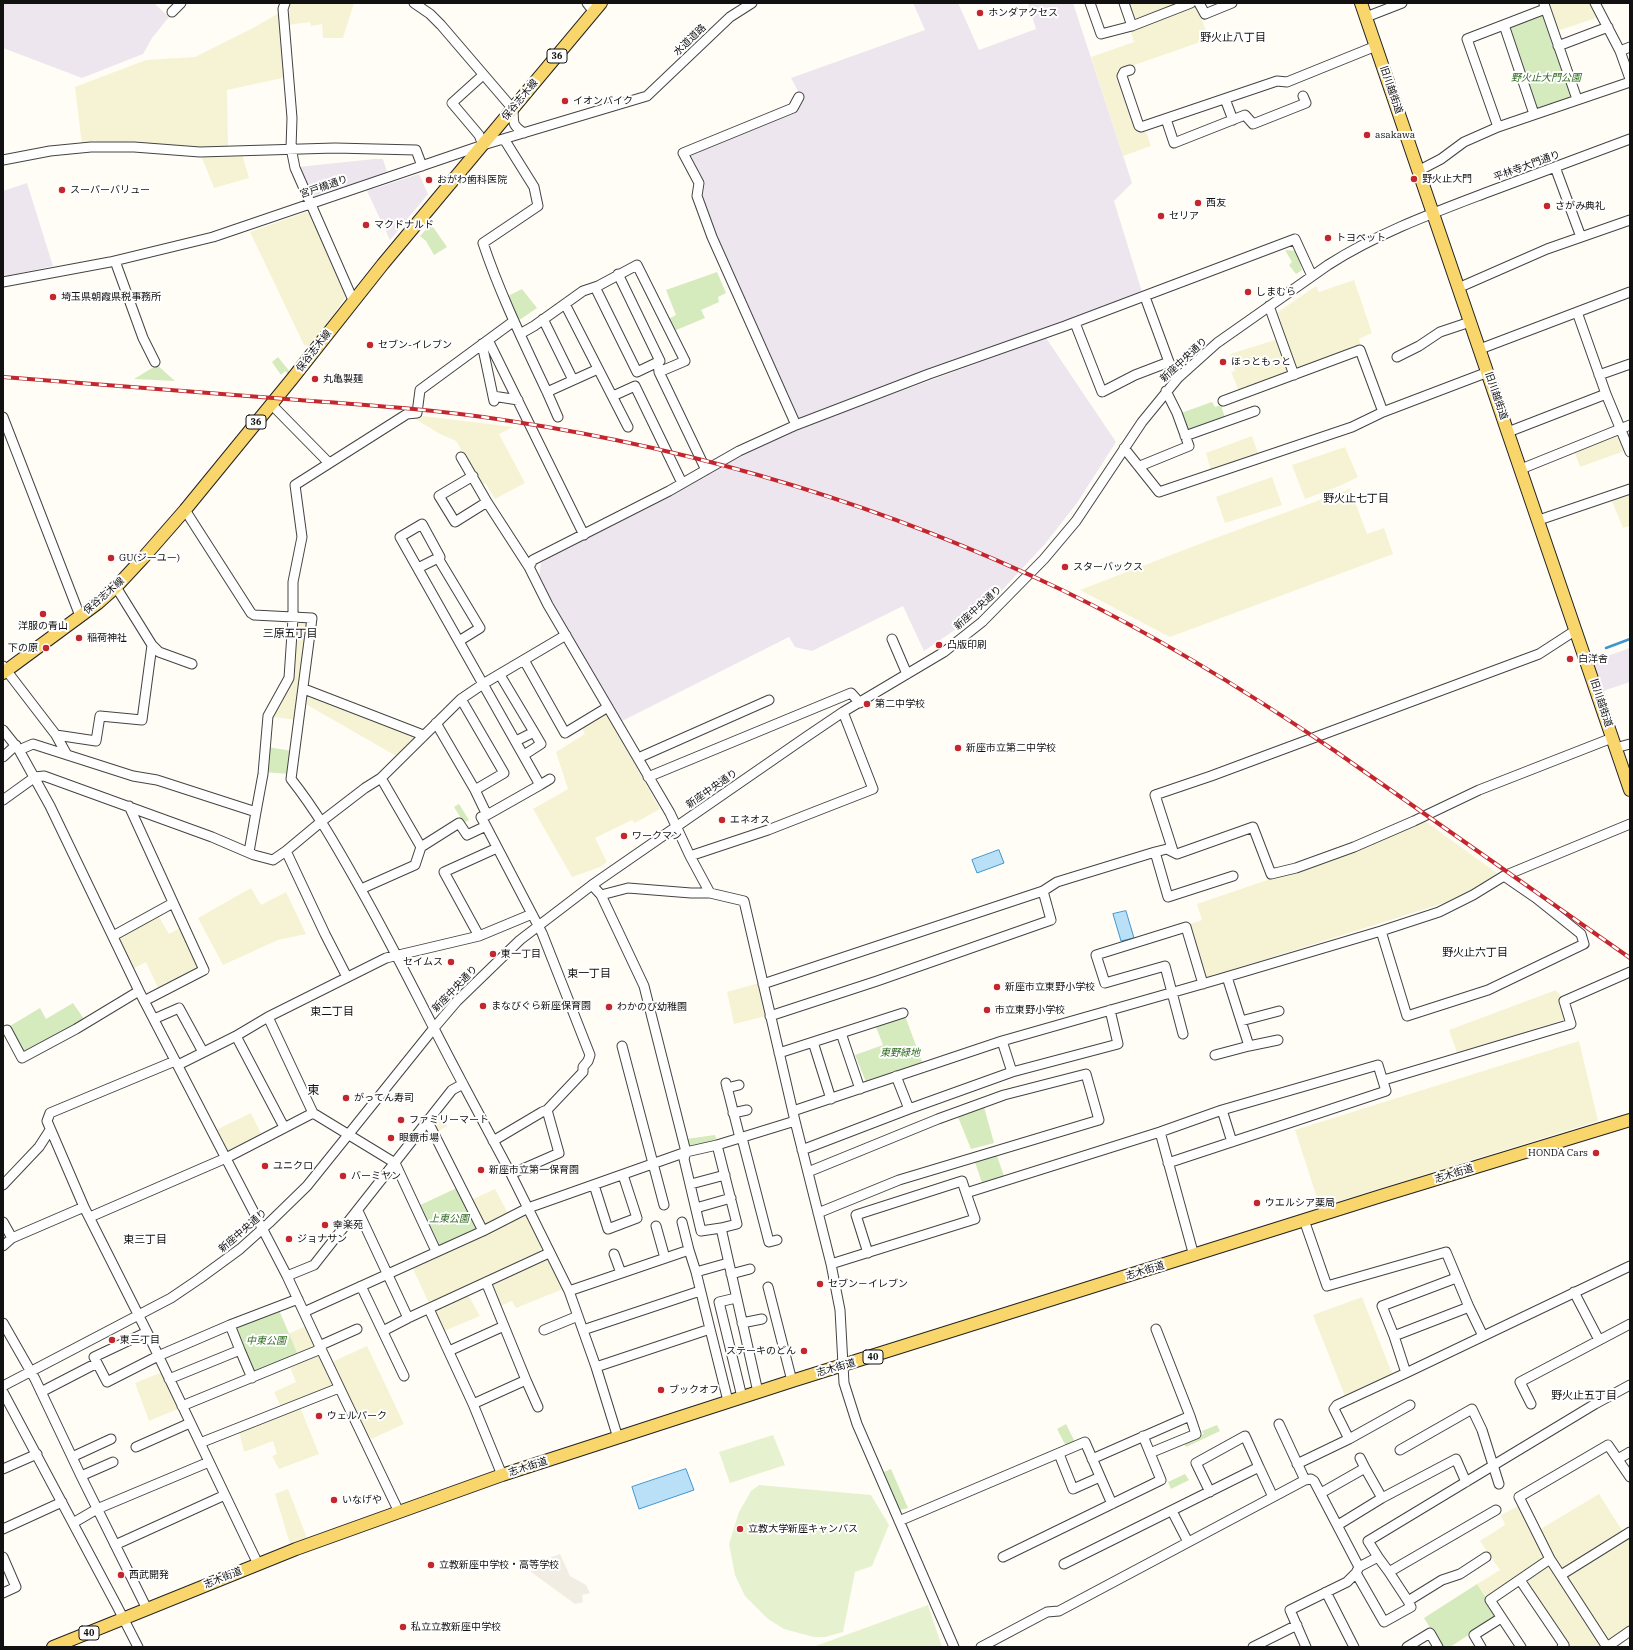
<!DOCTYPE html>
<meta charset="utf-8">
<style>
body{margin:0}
#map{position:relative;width:1633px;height:1650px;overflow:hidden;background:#fffdf5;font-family:"IBM Plex Serif",serif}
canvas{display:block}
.frame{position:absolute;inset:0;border:4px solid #111;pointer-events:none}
</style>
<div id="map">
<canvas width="1633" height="1650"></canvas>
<div class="frame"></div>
</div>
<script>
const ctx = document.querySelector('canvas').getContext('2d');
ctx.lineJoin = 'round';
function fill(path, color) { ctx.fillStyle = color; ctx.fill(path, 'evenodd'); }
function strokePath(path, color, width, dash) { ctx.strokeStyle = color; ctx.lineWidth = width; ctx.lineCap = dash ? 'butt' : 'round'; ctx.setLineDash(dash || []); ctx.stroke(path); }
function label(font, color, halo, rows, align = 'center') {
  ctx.font = font + ' "IBM Plex Serif","Noto Sans JP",serif'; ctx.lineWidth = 4; ctx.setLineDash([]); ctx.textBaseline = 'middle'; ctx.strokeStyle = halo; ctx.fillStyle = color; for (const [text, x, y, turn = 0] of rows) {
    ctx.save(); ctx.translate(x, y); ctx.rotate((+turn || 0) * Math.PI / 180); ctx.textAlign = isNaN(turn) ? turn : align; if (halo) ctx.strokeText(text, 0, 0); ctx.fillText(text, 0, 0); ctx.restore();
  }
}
fill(new Path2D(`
 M3 3H154L169 17 152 38 143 54 82 78 3 48Z
 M913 3H958L979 50 1036 29 1028 3H1073L1132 183 1114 201 1142 292 1043 331 799 419 718 238 702 198 705 182 690 155 795 113 803 100 791 78 925 30Z
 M374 159H383L387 172 310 199 298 167Z
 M419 174 428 194 390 240 367 191Z
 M27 183 53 266 3 277V191Z
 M1046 338 1116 442 1077 503 1045 544 990 603 962 625 924 651 903 606 812 651 795 647 789 637 620 722 539 578 541 563 552 556 773 438Z
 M1630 648V682L1603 691 1593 661Z`), '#eee6ef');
fill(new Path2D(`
 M289 3H354L343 38H323L322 24 311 26 310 22 288 25Z
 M1128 3H1181L1137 19 1132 16Z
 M1548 3H1591L1599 17 1557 31Z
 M1194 6 1197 7 1209 39 1117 71 1138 133 1146 131 1151 146 1123 156 1091 57 1134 42 1130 29Z
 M279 13 287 77 227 90 228 150 82 145 75 87 146 60 195 57 253 28Z
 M242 154 249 178 214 188 201 155Z
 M306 212 309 213 347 295 311 347 304 345 250 232Z
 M1354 280 1372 333 1359 339 1361 347 1301 370 1295 369 1275 314 1316 286 1319 292Z
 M1278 339 1289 370 1287 375 1239 391 1231 372 1235 371 1230 354Z
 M407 414 513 427 499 434 525 483 495 499 486 484H482L456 441 440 434Z
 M1615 435 1618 437 1624 451 1580 467 1574 450Z
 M1252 436 1259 456 1211 471 1206 453Z
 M1345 447 1358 477 1342 485 1305 499 1292 465Z
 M1272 477 1282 505 1225 523 1216 497Z
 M1350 489 1367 534 1384 528 1393 554 1170 637 1080 590 1210 540Z
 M1630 492V526L1623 528 1611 499Z
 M299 620H308L297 720 274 717 291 678 295 625Z
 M306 693 418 735 396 756 304 703Z
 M604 709 660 809 635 823 632 820 595 838 607 862 600 867 572 877 533 809 568 789 556 752 585 734 580 724Z
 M1425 821 1505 879 1460 898 1206 978 1190 924 1202 920 1197 904 1329 859Z
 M251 888 261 905 286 892 306 934 278 940 223 965 198 918Z
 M156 912 169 934 180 928 201 971 160 992 146 962 129 971 113 936Z
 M759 983 766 1016 734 1024 727 992Z
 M1556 990 1561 997 1560 998 1566 1017 1565 1019 1458 1055 1449 1030Z
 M1579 1041 1598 1121 1320 1207 1295 1130Z
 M439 1112 447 1126 439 1131 433 1123Z
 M251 1113 262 1136 229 1152 226 1151 216 1130Z
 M495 1189 509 1215 485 1224 481 1222 471 1200Z
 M524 1214 527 1215 542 1246 539 1252 429 1303 412 1267Z
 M547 1256 563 1289 516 1308 512 1301 498 1307 489 1283Z
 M467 1293 480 1316 444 1331 434 1308Z
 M1362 1297 1393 1376 1345 1396 1313 1315Z
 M306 1326 315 1346 314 1350 298 1355 288 1334Z
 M367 1346 404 1424 369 1440 332 1362Z
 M317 1355 320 1356 333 1383 332 1386 281 1407 274 1392 296 1382 290 1367Z
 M162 1372 180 1408 149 1421 135 1383Z
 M300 1407 319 1454 279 1469 272 1456 277 1454 273 1441 244 1452 239 1431Z
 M288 1489 307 1538 290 1544 275 1494Z
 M1599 1494 1623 1532 1630 1528V1625L1600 1647H1565L1522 1576 1487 1598 1477 1584 1500 1570 1480 1541 1505 1525 1501 1515 1520 1505 1534 1533Z`), '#f6f3d4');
fill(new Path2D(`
 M1545 9 1577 99 1534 114 1504 25Z
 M431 224 447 247 434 255 426 241 420 236Z
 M1285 250 1296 251 1302 270 1296 274 1289 265 1292 262Z
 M717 272 726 293 718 297 719 302 701 310 705 318 674 331 668 319 676 315 666 290Z
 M522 289 537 308 515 323 504 298Z
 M278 357 290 372 288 374 285 371 281 375 272 362Z
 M157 365 175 381 134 379Z
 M1212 402 1215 407 1221 405 1225 418 1189 432 1181 413Z
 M268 747 292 751 288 774 265 772Z
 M459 804 469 820 464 823 454 807Z
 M73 1003 84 1019 24 1053 10 1026 40 1008 46 1019Z
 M905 1016 924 1067 904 1070 866 1082 855 1055 883 1045 876 1027Z
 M984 1107 994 1143 971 1149 958 1117Z
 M715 1135 717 1141 692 1148 687 1145 686 1139Z
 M996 1153 1004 1176 982 1183 974 1159Z
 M461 1186 483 1231 436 1251 416 1207Z
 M279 1310 298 1355 255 1372 234 1328Z
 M1066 1424 1075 1442 1066 1446 1057 1429Z
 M1217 1425 1220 1431 1186 1447 1184 1443 1204 1434 1202 1431Z
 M891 1469 908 1508 900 1510 884 1472Z
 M1185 1474 1189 1480 1171 1489 1168 1482Z
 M1477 1584 1498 1616 1450 1647H1442L1424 1618Z`), '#d5ebbd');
fill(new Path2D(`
 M773 1435 785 1465 730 1483 719 1452Z
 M759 1485 871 1495 889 1525 872 1566 855 1572 843 1632 825 1637H814L784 1629 768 1619 745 1596 735 1575 729 1544 739 1512 751 1491Z
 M928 1605 942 1647H813Z`), '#e6f2cf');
fill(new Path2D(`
 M560 1554 570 1576 586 1585 590 1593 582 1595 583 1602 575 1604 531 1572 536 1563Z`), '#f1ede2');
const water = new Path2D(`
 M999 850 1004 863 977 873 972 860Z
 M1126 911 1134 938 1121 941 1113 914Z
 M686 1469 694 1490 639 1509 632 1487Z`);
fill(water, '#b9e0f7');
strokePath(water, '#3f96cf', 1);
strokePath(new Path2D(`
 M1606 648 1630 639`), '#3f96cf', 2.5);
const minor = new Path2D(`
 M285 3 283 9 292 118 291 148 295 168 353 300
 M414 3 430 14 441 25 513 109C514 123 511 124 524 133
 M587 3 594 12
 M1090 3 1101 34 1132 26 1191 3
 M1124 3 1132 26
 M1199 3 1205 14 1232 3
 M1595 3 1620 51
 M1544 4 1577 99
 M172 12 181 3
 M1366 17 1402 3
 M1504 25 1534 114
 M1558 46 1608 27
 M1630 47 1620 51 1630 79
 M1130 70 1124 72 1122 76 1139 126 1141 127 1277 81 1287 82 1376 46
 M483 75 452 103 479 135 483 145
 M1225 99 1233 120
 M1166 119 1174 143 1245 115 1253 124 1306 103 1303 96
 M1498 127 1467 39 1545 9
 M504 139 534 187 538 206 483 243C500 294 524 343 547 392L598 369
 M3 160 50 151 91 147H134L200 152 335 148 416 150 422 166
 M1555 167 1581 237
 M1418 171 1441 159 1464 142 1498 127 1630 82
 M115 261 143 338 155 362
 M618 274 660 361 658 362 659 372 706 470
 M3 282 110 262 213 237 483 145 647 96 730 17 752 3
 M595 287 637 372 658 362
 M1458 288 1547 249 1630 220
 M1145 297 1169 362 1178 378
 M565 304 628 427
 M1269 306 1294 375
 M1577 312 1606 394 1630 452
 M543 319 573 380
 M1075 323 1102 392 1135 375 1169 362
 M520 334 534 326 583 291 598 286 637 265 685 361 659 372
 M488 340 584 535
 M482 344 494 401
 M1480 349 1630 292
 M1397 357 1419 346 1440 332 1470 322
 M1599 375 1630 364
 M547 392 558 417
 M493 396 518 400
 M613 396 635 386 682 483
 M1223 401 1360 350 1383 412
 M271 404 329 463
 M3 417 80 616
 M796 425 712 237 697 196 699 183 683 153 793 108 799 97
 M1508 432 1606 394
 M1185 436 1255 411
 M1124 448 1159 492 1352 427 1383 412 1488 372
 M461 457 487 502 529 567
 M1140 466 1189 446 1177 413 1166 391
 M1521 469 1630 425
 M473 476 439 496 455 522 487 502
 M185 510 251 613 254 615 312 618 291 779C317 812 335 844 356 881 394 947 427 1017 463 1084L452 1090 314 1265 287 1276
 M1539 520 1630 489
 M438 558 480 628 459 641
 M418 568 440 557 422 524 400 537 540 785 487 815
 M116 587 152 645 159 652 192 664
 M892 639 907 674
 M524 660 565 733 608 707
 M3 666 56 735 67 755
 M500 675 534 732 516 741
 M304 689 423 735
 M461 699 504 773 475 790
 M436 723 475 790 487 815 481 817 486 826 532 914
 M3 730 19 750 50 806 139 991 287 1276 321 1349 399 1512
 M56 735 96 741 100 716 142 720 152 645
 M1615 748 1630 744
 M19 750 33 744 133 776 157 780 256 812 263 774 268 716 289 678 293 618V582L302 537 295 485 407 414 417 413 420 390 514 321
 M524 755 541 744 534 732
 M3 757 16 745
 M638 758 769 700
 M648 777 851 693 860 703
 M381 778 421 847 459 823 467 835 486 826
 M540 785 550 779
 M3 800 35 777 44 776 212 837 254 855 273 860 286 851 322 821 365 788 381 778 461 699 483 684 566 635
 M129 806 204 970 144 1001
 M286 851 325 934 347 977
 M1173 851 1155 795 1211 776 1539 654 1576 630
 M249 852 256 812
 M1155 852 1168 897 1233 876
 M690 856 768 830 873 789 843 712
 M592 885 601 895 628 888 691 893H710L744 901 795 1121 831 1264 840 1310 844 1383 857 1424 954 1647
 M361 889 415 865 421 847
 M710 893 690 856 670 813 548 605 529 567 533 560 669 491 739 451 796 425 929 374 1065 326 1295 239 1312 276
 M601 895 644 986 686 1152 684 1159 701 1231 721 1228
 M1381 931 1407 1016 1488 990 1584 944 1581 934 1536 898 1504 876
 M113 936 173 903
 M479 936 444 872 497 848
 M763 984 1043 891 1057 882 1070 878 1155 852 1167 849 1177 854 1253 827 1271 874 1296 868 1354 847 1414 821 1479 790 1612 738
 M770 1016 877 981 1051 920 1043 891
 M268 1017 313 1113
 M154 1019 179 1008 203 1052
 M1241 1021 1279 1011
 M7 1030 22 1058 76 1029 139 991
 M841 1033 860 1089
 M1183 1034 1165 966 1105 983 1096 955 1186 927 1203 984
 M236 1036 284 1127
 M1002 1041 1012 1072
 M813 1042 831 1099
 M622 1046 664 1205
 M1249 1046 1278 1040
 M779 1053 903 1013
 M1215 1055 1249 1046 1227 977
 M178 1065 236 1036 268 1017 386 958 479 936 532 914 542 933 590 1055 588 1061 583 1067V1072L547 1110 559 1153 511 1174
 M1384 1080 1571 1024 1564 1001 1630 972
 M726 1083 740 1138
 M463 1084 511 1174 569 1291 596 1367 618 1438
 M727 1088 739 1085
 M909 1109 1012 1072 1118 1044 1110 1010
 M1222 1110 1232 1142
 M793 1111 1002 1041 1216 980 1381 931 1439 912 1473 895 1504 876 1630 824
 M733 1113 747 1110
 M427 1120 483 1231
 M1160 1132 1194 1256
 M742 1138 769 1242 777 1240
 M493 1141 542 1112 547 1110
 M717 1145 737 1224 721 1228 758 1392
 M802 1150 909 1109 896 1076
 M808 1172 938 1119 1004 1095 1086 1074 1099 1120 899 1180 818 1213
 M691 1184 725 1175
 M3 1185 39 1147 50 1130
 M594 1185 608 1229 637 1218 623 1175
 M84 1207 47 1121 50 1113 175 1061
 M696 1208 731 1198
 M358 1211 408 1318 549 1253
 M90 1217 226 1158 313 1113 395 1163 436 1251
 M1304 1220 1327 1286 1446 1252 1469 1307 1483 1336
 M3 1222 12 1238
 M682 1222 689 1250
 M656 1226 665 1258
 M3 1246 12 1238 84 1207 147 1332 258 1564
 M868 1253 856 1215 962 1181 966 1193
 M614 1254 621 1273
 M831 1264 975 1219 966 1193 1160 1132 1222 1110 1378 1065 1386 1091 1168 1163
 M731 1274 750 1269
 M1456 1278 1382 1306 1394 1336 1469 1307
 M361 1286 404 1376
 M768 1287 792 1381
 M569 1291 689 1250 696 1272 728 1263
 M1574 1292 1599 1340
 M736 1298 719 1302 742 1397
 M429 1309 473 1404 502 1475
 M304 1312 483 1231 528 1208 686 1152 717 1145 795 1121
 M3 1323 35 1379 81 1476 147 1609
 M742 1323 762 1319
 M710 1329 728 1401
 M544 1330 578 1316
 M583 1330 700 1291
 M383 1331 408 1318
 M147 1332 94 1357 107 1382 158 1356 230 1325
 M1394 1336 1406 1373
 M319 1346 357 1329
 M240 1350 230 1325 298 1299
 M449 1351 504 1326
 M596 1367 710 1329 696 1272
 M169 1379 240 1350 252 1378
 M526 1380 538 1407
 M3 1386 171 1298 199 1279 240 1249 269 1223 307 1186 434 1028 457 1001 520 940 592 885 806 737 843 712 944 652 982 622 1044 559 1076 521 1142 422 1178 378 1217 343 1328 265C1378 233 1433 213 1488 192 1535 174 1583 157 1630 139
 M3 1392 117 1606 138 1647
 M41 1392 97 1363
 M473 1404 526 1380 486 1282
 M1531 1404 1520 1382 1630 1324
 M182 1406 321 1349
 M1279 1424 1305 1480
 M1349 1439 1334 1409 1337 1405 1406 1373 1630 1266
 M200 1443 339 1388
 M136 1447 190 1423
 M1400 1450 1472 1409 1482 1430 1499 1484
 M1150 1453 1196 1434 1190 1416
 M1059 1454 1073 1489 1100 1477
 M72 1457 111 1439
 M1360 1458 1365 1468
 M1092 1459 1190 1416 1156 1329
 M1618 1459 1630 1452
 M1297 1464 1349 1439 1410 1405
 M1259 1467 1273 1497
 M3 1469 37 1454
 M81 1476 113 1462
 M1630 1477 1608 1445 1519 1497 1550 1559 1607 1647 1630 1631
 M1321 1493 1365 1468 1382 1498
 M1172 1511 1188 1542
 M899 1521 1085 1442 1112 1504
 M73 1523 97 1509 209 1462
 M1338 1525 1382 1498 1456 1459 1466 1482
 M3 1529 62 1502
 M115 1545 225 1495
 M3 1557 16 1587 3 1593
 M1003 1557 1161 1480 1143 1436
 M1378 1557 1368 1541 1595 1404 1630 1385
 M1064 1564 1259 1467 1245 1436 1196 1463 1210 1492
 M1359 1567 1378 1557 1389 1572 1496 1510
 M1389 1572 1408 1601
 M1561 1575 1630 1532
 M1520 1580 1564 1645 1562 1647
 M1326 1592 1354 1647
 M981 1647 1047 1612 1059 1611 1305 1480 1311 1479 1314 1481 1359 1567 1356 1573 1384 1622 1411 1607 1408 1601 1442 1580 1460 1574 1486 1557
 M1253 1647 1297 1625
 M1306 1647 1290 1610 1347 1582 1356 1573
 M1407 1647 1430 1633 1438 1647
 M1481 1647 1474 1635 1501 1618
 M1521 1647 1490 1600 1550 1559`);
const major = new Path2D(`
 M1361 3 1630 790
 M3 673 98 603 116 587 143 558 185 510 292 379 383 264 601 3
 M53 1647 296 1549 502 1475 792 1381 1384 1195 1630 1120`);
strokePath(minor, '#444', 11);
strokePath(major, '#222', 14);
strokePath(minor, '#fff', 9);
strokePath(major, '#f9d66b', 12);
const rail = new Path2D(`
 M3 377C102 385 200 392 299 400 369 405 440 410 510 421 700 450 888 507 1062 590 1157 636 1248 692 1335 751L1630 958`);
strokePath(rail, '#c4262e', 4);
strokePath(rail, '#fff', 2.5, [8]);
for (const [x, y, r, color] of [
 [980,13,4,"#c4262e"],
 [565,101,4,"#c4262e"],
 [1367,135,4,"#c4262e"],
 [1414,179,4,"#c4262e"],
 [429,180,4,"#c4262e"],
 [62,190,4,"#c4262e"],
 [1198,203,4,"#c4262e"],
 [1547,206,4,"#c4262e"],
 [1161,216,4,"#c4262e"],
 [366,225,4,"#c4262e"],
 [1328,238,4,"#c4262e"],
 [1248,292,4,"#c4262e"],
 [53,297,4,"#c4262e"],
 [370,345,4,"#c4262e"],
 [1223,362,4,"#c4262e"],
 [315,379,4,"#c4262e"],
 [111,558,4,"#c4262e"],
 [1065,567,4,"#c4262e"],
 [43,614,4,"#c4262e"],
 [79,638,4,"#c4262e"],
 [939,645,4,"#c4262e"],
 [46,648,4,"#c4262e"],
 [1570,659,4,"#c4262e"],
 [867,704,4,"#c4262e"],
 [958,748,4,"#c4262e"],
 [722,820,4,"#c4262e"],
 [624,836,4,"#c4262e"],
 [493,954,4,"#c4262e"],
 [451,962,4,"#c4262e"],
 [997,987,4,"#c4262e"],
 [483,1006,4,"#c4262e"],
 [609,1007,4,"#c4262e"],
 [987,1010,4,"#c4262e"],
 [346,1098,4,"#c4262e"],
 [401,1120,4,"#c4262e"],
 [391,1138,4,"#c4262e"],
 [1596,1153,4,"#c4262e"],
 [265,1166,4,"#c4262e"],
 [481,1170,4,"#c4262e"],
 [343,1176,4,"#c4262e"],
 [1257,1203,4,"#c4262e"],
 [325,1225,4,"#c4262e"],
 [289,1239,4,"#c4262e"],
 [820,1284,4,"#c4262e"],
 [112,1340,4,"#c4262e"],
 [804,1351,4,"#c4262e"],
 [661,1390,4,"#c4262e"],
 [319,1416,4,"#c4262e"],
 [334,1500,4,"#c4262e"],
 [740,1529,4,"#c4262e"],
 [431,1565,4,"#c4262e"],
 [121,1575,4,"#c4262e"],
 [403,1627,4,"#c4262e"]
]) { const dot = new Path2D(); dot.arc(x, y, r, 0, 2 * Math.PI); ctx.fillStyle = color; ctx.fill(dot); strokePath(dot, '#fff', 1.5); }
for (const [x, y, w] of [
 [557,56,20],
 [256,422,20],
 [873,1357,20],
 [89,1633,20]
]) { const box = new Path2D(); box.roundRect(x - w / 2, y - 7, w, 14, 3); ctx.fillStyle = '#fff'; ctx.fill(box); strokePath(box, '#111', 1); }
label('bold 9px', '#111', null, [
 ["36",557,56],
 ["36",256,422],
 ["40",873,1357],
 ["40",89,1633]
]);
label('10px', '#111', '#fff', [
 ["ホンダアクセス",988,13],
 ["イオンバイク",573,101],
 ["asakawa",1375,135],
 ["野火止大門",1422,179],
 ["おがわ歯科医院",437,180],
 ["スーパーバリュー",70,190],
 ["西友",1206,203],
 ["さがみ典礼",1555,206],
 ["セリア",1169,216],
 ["マクドナルド",374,225],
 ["トヨペット",1336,238],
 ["しまむら",1256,292],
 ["埼玉県朝霞県税事務所",61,297],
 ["セブン-イレブン",378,345],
 ["ほっともっと",1231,362],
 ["丸亀製麺",323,379],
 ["GU(ジーユー)",119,558],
 ["スターバックス",1073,567],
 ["洋服の青山",43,626,"center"],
 ["稲荷神社",87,638],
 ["凸版印刷",947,645],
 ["下の原",38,648,"right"],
 ["白洋舎",1578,659],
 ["第二中学校",875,704],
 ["新座市立第二中学校",966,748],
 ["エネオス",730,820],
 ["ワークマン",632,836],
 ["東一丁目",501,954],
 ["セイムス",443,962,"right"],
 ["新座市立東野小学校",1005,987],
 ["まなびぐら新座保育園",491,1006],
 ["わかのび幼稚園",617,1007],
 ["市立東野小学校",995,1010],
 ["がってん寿司",354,1098],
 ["ファミリーマート",409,1120],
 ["眼鏡市場",399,1138],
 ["HONDA Cars",1588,1153,"right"],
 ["ユニクロ",273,1166],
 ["新座市立第一保育園",489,1170],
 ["バーミヤン",351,1176],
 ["ウエルシア薬局",1265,1203],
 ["幸楽苑",333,1225],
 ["ジョナサン",297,1239],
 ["セブン－イレブン",828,1284],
 ["東三丁目",120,1340],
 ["ステーキのどん",796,1351,"right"],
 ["ブックオフ",669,1390],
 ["ウェルパーク",327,1416],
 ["いなげや",342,1500],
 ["立教大学新座キャンパス",748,1529],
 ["立教新座中学校・高等学校",439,1565],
 ["西武開発",129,1575],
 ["私立立教新座中学校",411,1627]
], 'left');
label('10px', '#111', '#fff', [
 ["水道道路",690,40,-44],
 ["旧川越街道",1391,90,71],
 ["保谷志木線",520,100,-50],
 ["平林寺大門通り",1527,166,-20],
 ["宮戸橋通り",324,187,-19],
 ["保谷志木線",314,351,-52],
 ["新座中央通り",1184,360,-43],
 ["旧川越街道",1496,396,71],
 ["保谷志木線",104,596,-41],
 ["新座中央通り",978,608,-42],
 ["旧川越街道",1601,703,72],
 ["新座中央通り",712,789,-35],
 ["新座中央通り",455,989,-46],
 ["志木街道",1454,1174,-17],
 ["新座中央通り",243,1231,-41],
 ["志木街道",1145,1271,-17],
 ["志木街道",836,1368,-16],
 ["志木街道",528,1467,-18],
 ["志木街道",223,1578,-22]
]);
label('italic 10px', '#2f6b1f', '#fff', [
 ["野火止大門公園",1546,78],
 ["東野緑地",900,1053],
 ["上東公園",449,1219],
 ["中東公園",266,1341]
]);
label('11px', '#111', '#fff', [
 ["野火止八丁目",1233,38],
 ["野火止七丁目",1356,499],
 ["三原五丁目",290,634],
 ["野火止六丁目",1475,953],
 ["東一丁目",589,974],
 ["東二丁目",332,1012],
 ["東三丁目",145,1240],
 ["野火止五丁目",1584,1396]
]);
label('12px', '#111', '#fff', [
 ["東",313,1091]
]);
</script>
